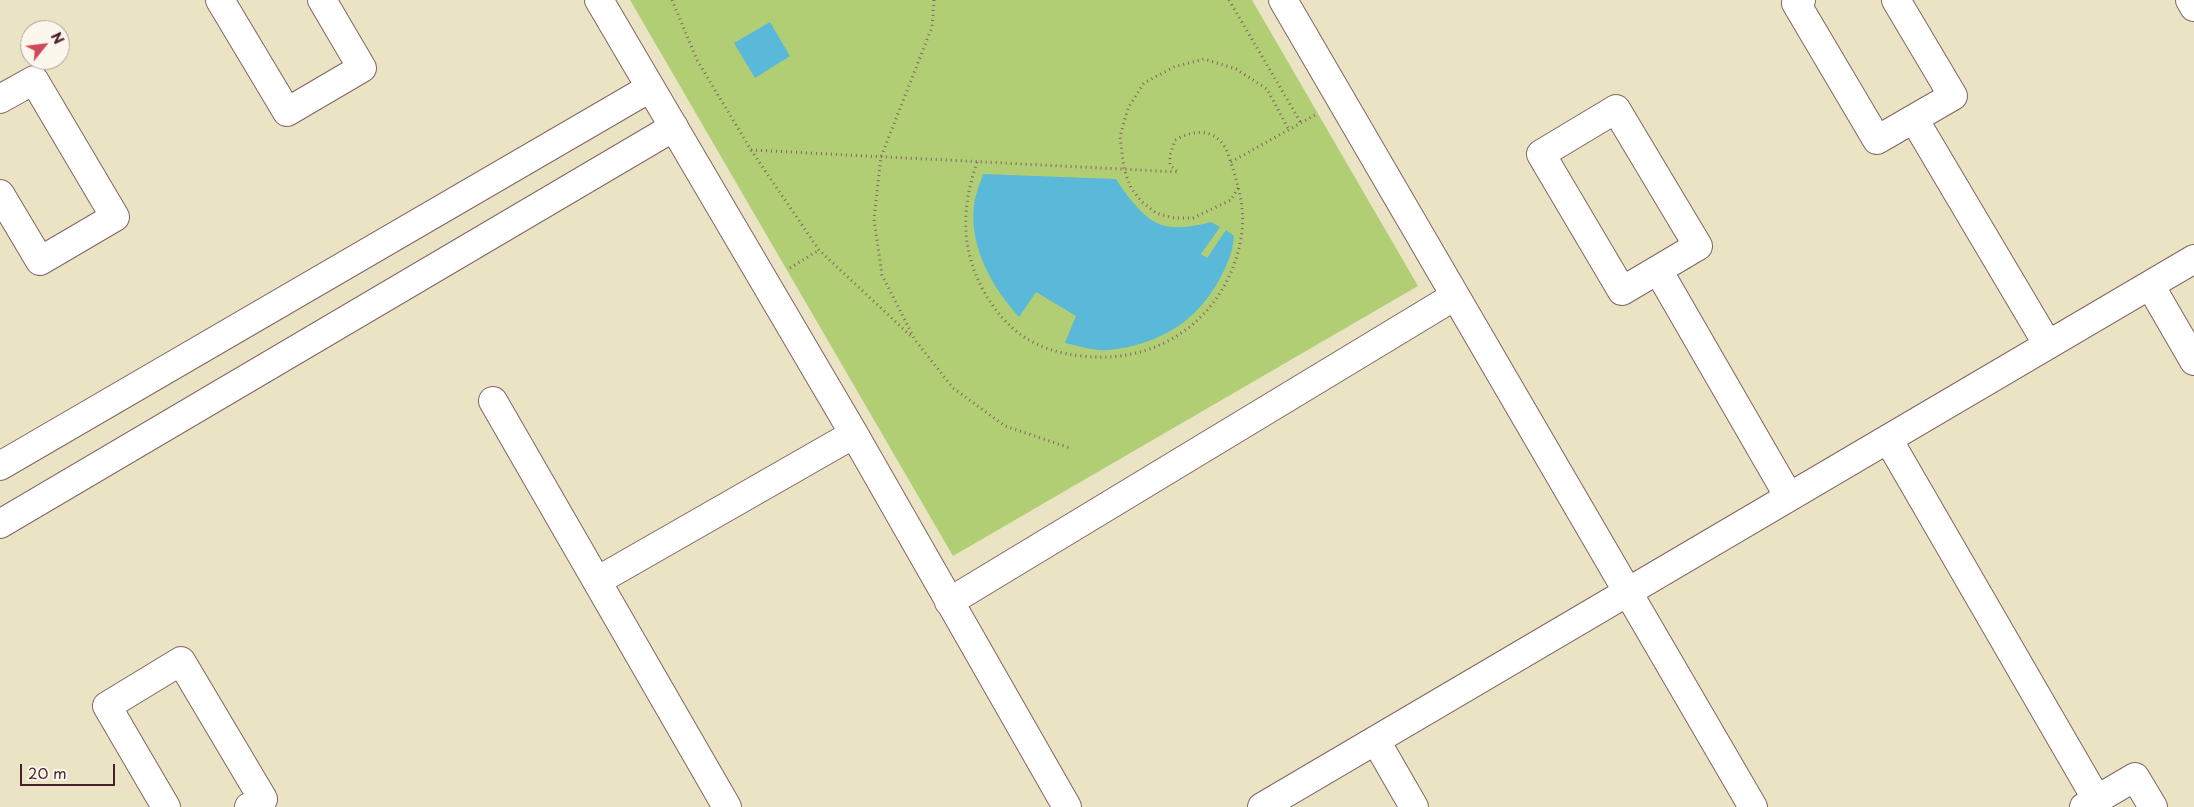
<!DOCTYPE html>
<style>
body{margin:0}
#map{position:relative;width:2194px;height:807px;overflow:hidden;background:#eae4c5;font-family:"Playpen Sans",sans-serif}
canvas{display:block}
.north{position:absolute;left:20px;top:20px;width:50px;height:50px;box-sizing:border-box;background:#fbf7ec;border:1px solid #b4a19f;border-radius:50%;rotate:61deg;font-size:14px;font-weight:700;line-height:20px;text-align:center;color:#4a1f2b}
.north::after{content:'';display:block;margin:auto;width:18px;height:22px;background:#d1495b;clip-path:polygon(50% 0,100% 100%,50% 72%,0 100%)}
.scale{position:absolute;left:20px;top:764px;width:95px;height:22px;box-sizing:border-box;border:2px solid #4a1f2b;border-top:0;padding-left:6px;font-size:15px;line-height:18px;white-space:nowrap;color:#4a1f2b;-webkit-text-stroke:4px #fbf7ec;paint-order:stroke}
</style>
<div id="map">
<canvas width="2194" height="807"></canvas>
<div class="north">N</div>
<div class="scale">20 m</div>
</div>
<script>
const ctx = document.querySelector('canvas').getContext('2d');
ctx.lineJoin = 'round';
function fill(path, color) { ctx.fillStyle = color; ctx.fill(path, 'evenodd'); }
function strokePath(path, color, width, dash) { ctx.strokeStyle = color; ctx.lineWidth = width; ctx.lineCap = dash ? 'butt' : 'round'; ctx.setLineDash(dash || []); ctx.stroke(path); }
fill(new Path2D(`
 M630 0H1252L1418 286 953 556Z`), '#b2ce74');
fill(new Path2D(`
 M770 22 790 56 755 78 734 43Z
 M983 174 1116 179C1124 192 1140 213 1153 221 1169 231 1193 227 1211 222L1220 227 1201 254 1207 258 1226 230 1234 236C1233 253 1226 267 1218 282 1199 315 1173 335 1136 345 1125 348 1110 351 1098 350 1087 349 1076 345 1065 343L1076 316 1036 292 1019 317C992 287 969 247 974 205 975 195 980 184 983 174Z`), '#5ab8d8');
const minor = new Path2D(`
 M220 0 287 112 362 68 322 0
 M599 0 854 434 1067 807
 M1283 0 1753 807
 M1801 0 1796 3 1877 140 1953 96 1896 0
 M2190 0 2194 7
 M0 99 34 80 115 217 40 261 0 194
 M1616 109 1698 246 1622 291 1541 154Z
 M1914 119 2048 345
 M1658 270 1789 497
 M2150 285 2194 361
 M493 401 727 807
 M1888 439 2097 800
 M597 581 854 434
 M949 602 1455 296
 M1376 741 1414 807
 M166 807 107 706 181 661 263 799 249 807
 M1262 807 2194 259
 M2084 807 2135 777 2153 807`);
const tertiary = new Path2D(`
 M0 466 650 88
 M0 524 674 127`);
strokePath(minor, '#826461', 30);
strokePath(tertiary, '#826461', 30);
strokePath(new Path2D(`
 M672 0 697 60 751 150 819 250 913 338
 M934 0 932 27 881 157 874 219 882 275 915 340 953 388 1005 426 1070 448
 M1229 0 1301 123
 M751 150 1178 172
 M977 162C962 207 960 246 983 290 1006 331 1035 351 1082 356 1163 366 1232 312 1242 231 1245 205 1237 181 1229 157 1221 130 1198 127 1175 140L1170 155V165L1178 172
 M1231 162 1315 115
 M1238 188 1231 200 1193 218H1174L1156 213 1141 201 1131 188 1124 169 1120 137 1128 108 1144 83 1174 67 1204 59 1236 69 1267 89 1289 130
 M790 268 819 250`), '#826461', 3, [1, 4]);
strokePath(minor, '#fff', 28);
strokePath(tertiary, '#fff', 28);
</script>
